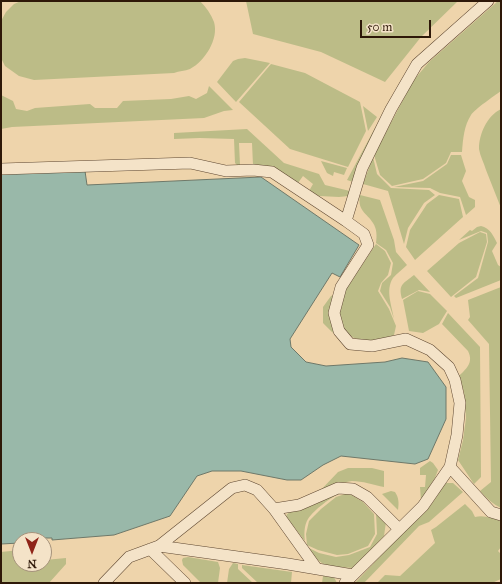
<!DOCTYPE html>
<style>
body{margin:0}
#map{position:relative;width:502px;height:584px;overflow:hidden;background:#eed4ab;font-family:"IM FELL Great Primer",serif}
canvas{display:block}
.frame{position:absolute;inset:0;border:2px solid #2e1808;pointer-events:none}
.north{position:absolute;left:12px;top:532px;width:40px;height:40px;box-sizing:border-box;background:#f4e3c8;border:1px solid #a5927b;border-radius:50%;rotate:180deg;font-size:11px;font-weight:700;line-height:16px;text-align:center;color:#2e1808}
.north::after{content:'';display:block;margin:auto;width:14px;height:18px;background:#8f2418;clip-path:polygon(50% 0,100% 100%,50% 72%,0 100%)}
.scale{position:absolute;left:360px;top:20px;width:71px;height:18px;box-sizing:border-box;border:2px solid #2e1808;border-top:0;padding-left:5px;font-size:12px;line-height:14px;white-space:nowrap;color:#2e1808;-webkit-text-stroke:3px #f4e3c8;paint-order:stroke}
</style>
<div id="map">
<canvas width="502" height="584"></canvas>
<div class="frame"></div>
<div class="north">N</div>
<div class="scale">50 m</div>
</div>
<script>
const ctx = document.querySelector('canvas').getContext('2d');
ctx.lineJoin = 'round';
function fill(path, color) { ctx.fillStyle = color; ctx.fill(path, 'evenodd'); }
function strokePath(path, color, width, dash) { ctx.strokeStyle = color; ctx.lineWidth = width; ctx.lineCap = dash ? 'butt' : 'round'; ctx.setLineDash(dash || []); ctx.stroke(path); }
fill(new Path2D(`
 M21 1H200C206 7 211 14 214 22 219 39 205 61 190 69 185 71 179 71 174 73L34 80 19 76 5 66 1 58V21L6 12 14 4Z
 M246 1H458L421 37 385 82 321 52 253 34Z
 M498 1H501V91C494 96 475 109 471 115 464 126 463 139 462 152H451L446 163 423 179 392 186 380 175 374 155 413 81 429 62Z
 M245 58 270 63 236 102 217 82 233 61 238 59Z
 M271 64 305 73 360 102 366 131 348 167 290 149 239 102Z
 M209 86 233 110 224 111 204 118 12 127 1 129V95L13 101 16 109 27 111 35 108 90 104 95 108H117L123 101 171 99 189 96 196 99 207 93Z
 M363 106 377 117 368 131Z
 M501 109V208C496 195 491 183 486 170 484 163 480 156 479 149 479 134 487 116 501 109Z
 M376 126 353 182 347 180Z
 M247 129 284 163 319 174 325 185 350 191 349 196 339 197 319 196 309 191 313 184 303 176 298 183 253 165 252 143H239L240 165H237L235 163 234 139 200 138 174 139V133Z
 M451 155H461L466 171 462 181 469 197 475 200V207L466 215 460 197 440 193 430 188 394 187 423 181 447 164Z
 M373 157 377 174 391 188 429 190 435 195 424 203 408 228 404 244 388 191 363 184Z
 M321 161 347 168 344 175 334 172 333 176 327 173Z
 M360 195 380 200 394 240 396 252 407 265C403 269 397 273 393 278 385 290 392 306 394 319L390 307 380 291 382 283 391 275 393 263 386 250 376 243C377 236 377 229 373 223 367 213 357 211 360 195Z
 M439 195 459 199 463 217 415 260 406 247 410 230 427 204Z
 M481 226C490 228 493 235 497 243L492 251 498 265 501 267V280L456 298 454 296 478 278 488 242 487 233 481 231 459 240 470 230 472 231 477 227Z
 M480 232 486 234 487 242 476 277 451 297 427 271 459 243Z
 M376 244 385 251 391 263 388 275 381 283 378 291 389 309 396 326 394 335 384 340 367 341 354 338 344 331 340 320V306L345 291Z
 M414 275 430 292 419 290 402 299C398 284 403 284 414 275Z
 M501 287V508C493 504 486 498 480 491L491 482 489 344 468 320 470 317 468 300Z
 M418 291 430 294 447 311 439 324 423 333 409 331 403 300Z
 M334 295 337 335 332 332 323 323V307L331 296Z
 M448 313 480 347 481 477 474 484 458 460 463 440 466 418 464 392 458 377C466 369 474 363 468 351L442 324Z
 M430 461 433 463 438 470 435 478 421 500 420 487H425L426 475H420V468Z
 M348 468H372L384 471V487C374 485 362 481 352 481 341 482 329 489 318 493L338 472Z
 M446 483H453L463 492 429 522 419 526 364 583H355L412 523C420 517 427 511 433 502 438 496 440 489 446 483Z
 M391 491 395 492C399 498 399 503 398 510L382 494Z
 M341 493C331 497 314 510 308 519 304 525 304 535 305 541L286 517 287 514 292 511 311 506 326 497Z
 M348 493 363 502 374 514 375 534 368 546 348 554 337 555 318 550 307 545 306 534 309 521 321 509 336 497Z
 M465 504 472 511 475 517C484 515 492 518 501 521V547L498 551 501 554V579L492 583H377L385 575 400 576 435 543 431 530 436 527Z
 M376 513 386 522 384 536 354 568C343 567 328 569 319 561 315 558 312 552 309 548L319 553 336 557 349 555 370 547 377 534Z
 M44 549 45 560 66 558V564L49 583H1V552L20 550V564H44Z
 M188 557 218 562 220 568 218 583H201L183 565 182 560 183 558Z
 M233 563 238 564V569L253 583H227L229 569Z
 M242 565 292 572 291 583H258L242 568Z
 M323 576 334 577 337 583H322Z`), '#bcbc87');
const water = new Path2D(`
 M85 171 87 185 261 177 359 245 340 277 332 273 290 339 291 347 306 362 326 366 385 362 402 358 428 362 446 387V419L428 459 415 464 341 456 323 465 301 480H287L241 471H212L197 476 170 516 114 535 52 540V538H44V540H20V543L1 544V174Z`);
fill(water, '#99b8a9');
strokePath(water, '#6e7869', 1);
const street = new Path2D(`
 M1 169 190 163 226 171 253 170 272 172 346 221 364 234 368 245 341 287 334 313 339 331 350 344 372 346 406 339 430 350 449 367 455 380 460 403 457 435 450 467 423 506 345 583
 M346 221 362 168 391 109 417 64 488 1
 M450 467 491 512 501 515
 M274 509 299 505 338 488 353 489 367 497 399 529
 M159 546 288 564 353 575
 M150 549 185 583
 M104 583 129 557 159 546 232 488 245 485 257 490 274 509 317 569`);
strokePath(street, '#5e4731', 12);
strokePath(street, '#f4e3c8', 11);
</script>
